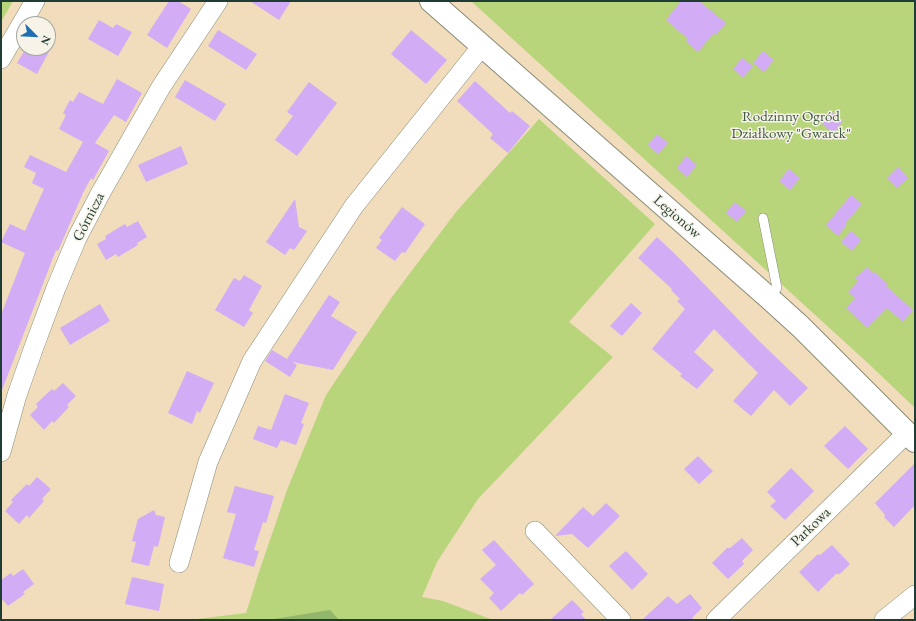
<!DOCTYPE html>
<meta charset="utf-8">
<style>
body{margin:0}
#map{position:relative;width:916px;height:621px;overflow:hidden;background:#f1dcbc;font-family:"EB Garamond",serif}
canvas{display:block}
.frame{position:absolute;inset:0;border:2px solid #1f3d34;pointer-events:none}
.north{position:absolute;left:16px;top:16px;width:40px;height:40px;box-sizing:border-box;background:#f7f3e8;border:1px solid #a1aaa0;border-radius:50%;rotate:114deg;font-size:11px;font-weight:700;line-height:16px;text-align:center;color:#1f3d34}
.north::after{content:'';display:block;margin:auto;width:14px;height:18px;background:#1f6fb2;clip-path:polygon(50% 0,100% 100%,50% 72%,0 100%)}
</style>
<div id="map">
<canvas width="916" height="621"></canvas>
<div class="frame"></div>
<div class="north">N</div>
</div>
<script>
const ctx = document.querySelector('canvas').getContext('2d');
ctx.lineJoin = 'round';
function fill(path, color) { ctx.fillStyle = color; ctx.fill(path, 'evenodd'); }
function strokePath(path, color, width, dash) { ctx.strokeStyle = color; ctx.lineWidth = width; ctx.lineCap = dash ? 'butt' : 'round'; ctx.setLineDash(dash || []); ctx.stroke(path); }
function label(font, color, halo, rows, align = 'center') {
  ctx.font = font + ' "EB Garamond",serif'; ctx.lineWidth = 3; ctx.setLineDash([]); ctx.textBaseline = 'middle'; ctx.strokeStyle = halo; ctx.fillStyle = color; for (const [text, x, y, turn = 0] of rows) {
    ctx.save(); ctx.translate(x, y); ctx.rotate((+turn || 0) * Math.PI / 180); ctx.textAlign = isNaN(turn) ? turn : align; if (halo) ctx.strokeText(text, 0, 0); ctx.fillText(text, 0, 0); ctx.restore();
  }
}
fill(new Path2D(`
 M1 1H13L1 22Z
 M471 1H915V408L870 365Z
 M539 119 655 224 569 322 613 357 478 499 437 562 422 597 443 601 493 620H189L246 613 259 572 287 490 326 395 392 297 456 212Z`), '#b8d57b');
fill(new Path2D(`
 M330 610 339 620H268Z`), '#92b66b');
fill(new Path2D(`
 M169 1H178L191 9 167 48 147 35Z
 M250 1H291L279 20Z
 M681 1H699L726 23 716 35 714 33 698 52 686 41 688 39 666 20Z
 M99 20 113 28 116 24 132 32 118 56 88 39Z
 M218 30 257 54 246 70 208 46Z
 M411 30 447 60 426 84 391 54Z
 M26 48H51L37 74 17 63Z
 M763 51 774 60 764 72 753 63Z
 M742 58 753 66 743 78 733 69Z
 M117 79 142 93 126 122 114 115 95 143 109 151 93 180 91 178 83 193 58 251 56 250 2 390H1V315L25 253 1 242 10 224 25 231 44 189 32 183 36 173 24 167 30 155 66 172 83 142 59 129 66 115 63 113 70 100 73 102 79 92 103 104Z
 M185 80 226 104 215 121 175 97Z
 M475 81 510 113 512 111 530 126 508 153 490 138 493 134 457 101Z
 M309 82 337 103 297 156 275 140 293 116 287 112Z
 M832 112 843 121 833 133 822 124Z
 M657 134 668 143 658 154 648 145Z
 M181 146 188 164 146 182 138 165Z
 M686 156 697 165 687 177 677 168Z
 M898 167 908 178 897 188 887 178Z
 M789 169 800 178 790 190 779 181Z
 M851 195 862 204 845 224 847 225 838 236 826 225Z
 M295 199 299 227 307 231 294 250 290 248 285 255 266 242Z
 M735 202 746 211 737 222 726 213Z
 M402 207 425 224 405 253 402 252 395 261 376 248 382 240 379 238Z
 M138 221 147 237 137 243 138 245 118 257 116 254 106 260 97 244 106 239 105 236 125 224 127 227Z
 M851 231 861 240 852 251 841 242Z
 M657 237 678 257 758 340 808 388 790 406 774 390 751 416 733 401 758 373 714 329 694 352 714 370 697 389 680 376 682 374 652 349 685 309 677 301 680 299 671 290 672 289 638 258Z
 M867 267 873 273 874 272 888 284 886 286 913 310 903 322 887 308 867 328 846 308 855 298 848 292 858 281 855 278Z
 M244 275 262 286 249 310 253 313 244 327 215 310 234 278 240 281Z
 M329 295 340 302 331 316 357 332 333 370 292 362 297 365 290 377 265 361 272 350 287 359Z
 M631 303 642 313 622 336 610 326Z
 M100 304 110 321 70 345 60 328Z
 M187 371 214 383 200 413 197 411 192 424 168 413Z
 M63 383 76 396 67 405 69 407 54 423 52 421 44 430 30 415 38 407 36 404 52 389 54 391Z
 M285 394 309 403 301 423 304 424 296 445 281 440 277 448 253 439 258 426 271 430Z
 M845 426 868 449 848 469 824 446Z
 M698 456 713 471 699 484 684 469Z
 M915 463V505L894 527 884 517 885 515 875 503Z
 M791 468 814 491 785 520 770 506 776 501 767 492Z
 M37 477 51 489 42 499 44 501 29 518 27 515 19 524 5 511 13 502 11 500 27 484 29 486Z
 M235 486 274 496 266 523 263 522 254 550 259 551 254 567 223 558 236 514 227 512Z
 M606 503 620 516 588 548 572 534 555 536 583 507 593 516Z
 M154 510 156 515 165 517 158 547 154 546 149 566 131 562 136 542 132 541 138 519Z
 M742 538 753 550 742 561 744 564 728 579 712 563 727 548H730Z
 M494 540 534 584 522 595 520 593 501 611 489 598 494 593 480 579 496 565 482 550Z
 M832 545 850 564 840 574H836L818 592 799 572 818 554 820 555Z
 M626 551 648 574 632 590 609 566Z
 M23 569 34 584 23 592 25 594 8 606 1 598V580L11 573 13 576Z
 M132 577 164 584 159 611 125 604Z
 M690 594 702 608 692 618 694 620H642L668 596 677 604Z
 M572 600 584 612 581 614 586 620H550Z`), '#d2acf5');
const service = new Path2D(`
 M763 218 777 288 769 298`);
const minor = new Path2D(`
 M1 59 35 1
 M1 452 17 395 34 347 56 288 77 238 100 194 161 87 218 1
 M535 531 621 620
 M179 563 208 462 252 361 354 206 482 46
 M716 620 907 433
 M884 620 915 595`);
const tertiary = new Path2D(`
 M431 1 769 298 801 327 915 441`);
strokePath(service, '#888c78', 10);
strokePath(minor, '#888c78', 20);
strokePath(tertiary, '#888c78', 24);
strokePath(service, '#fff', 9);
strokePath(minor, '#fff', 19);
strokePath(tertiary, '#fff', 22);
label('15px', '#3e5b42', '#f7f3e8', [
 ["Rodzinny Ogród",791,117],
 ["Działkowy \"Gwarek\"",791,134]
]);
label('15px', '#1f3d34', '#f7f3e8', [
 ["Górnicza",89,217,-63],
 ["Legionów",677,217,41],
 ["Parkowa",811,527,-44]
]);
</script>
